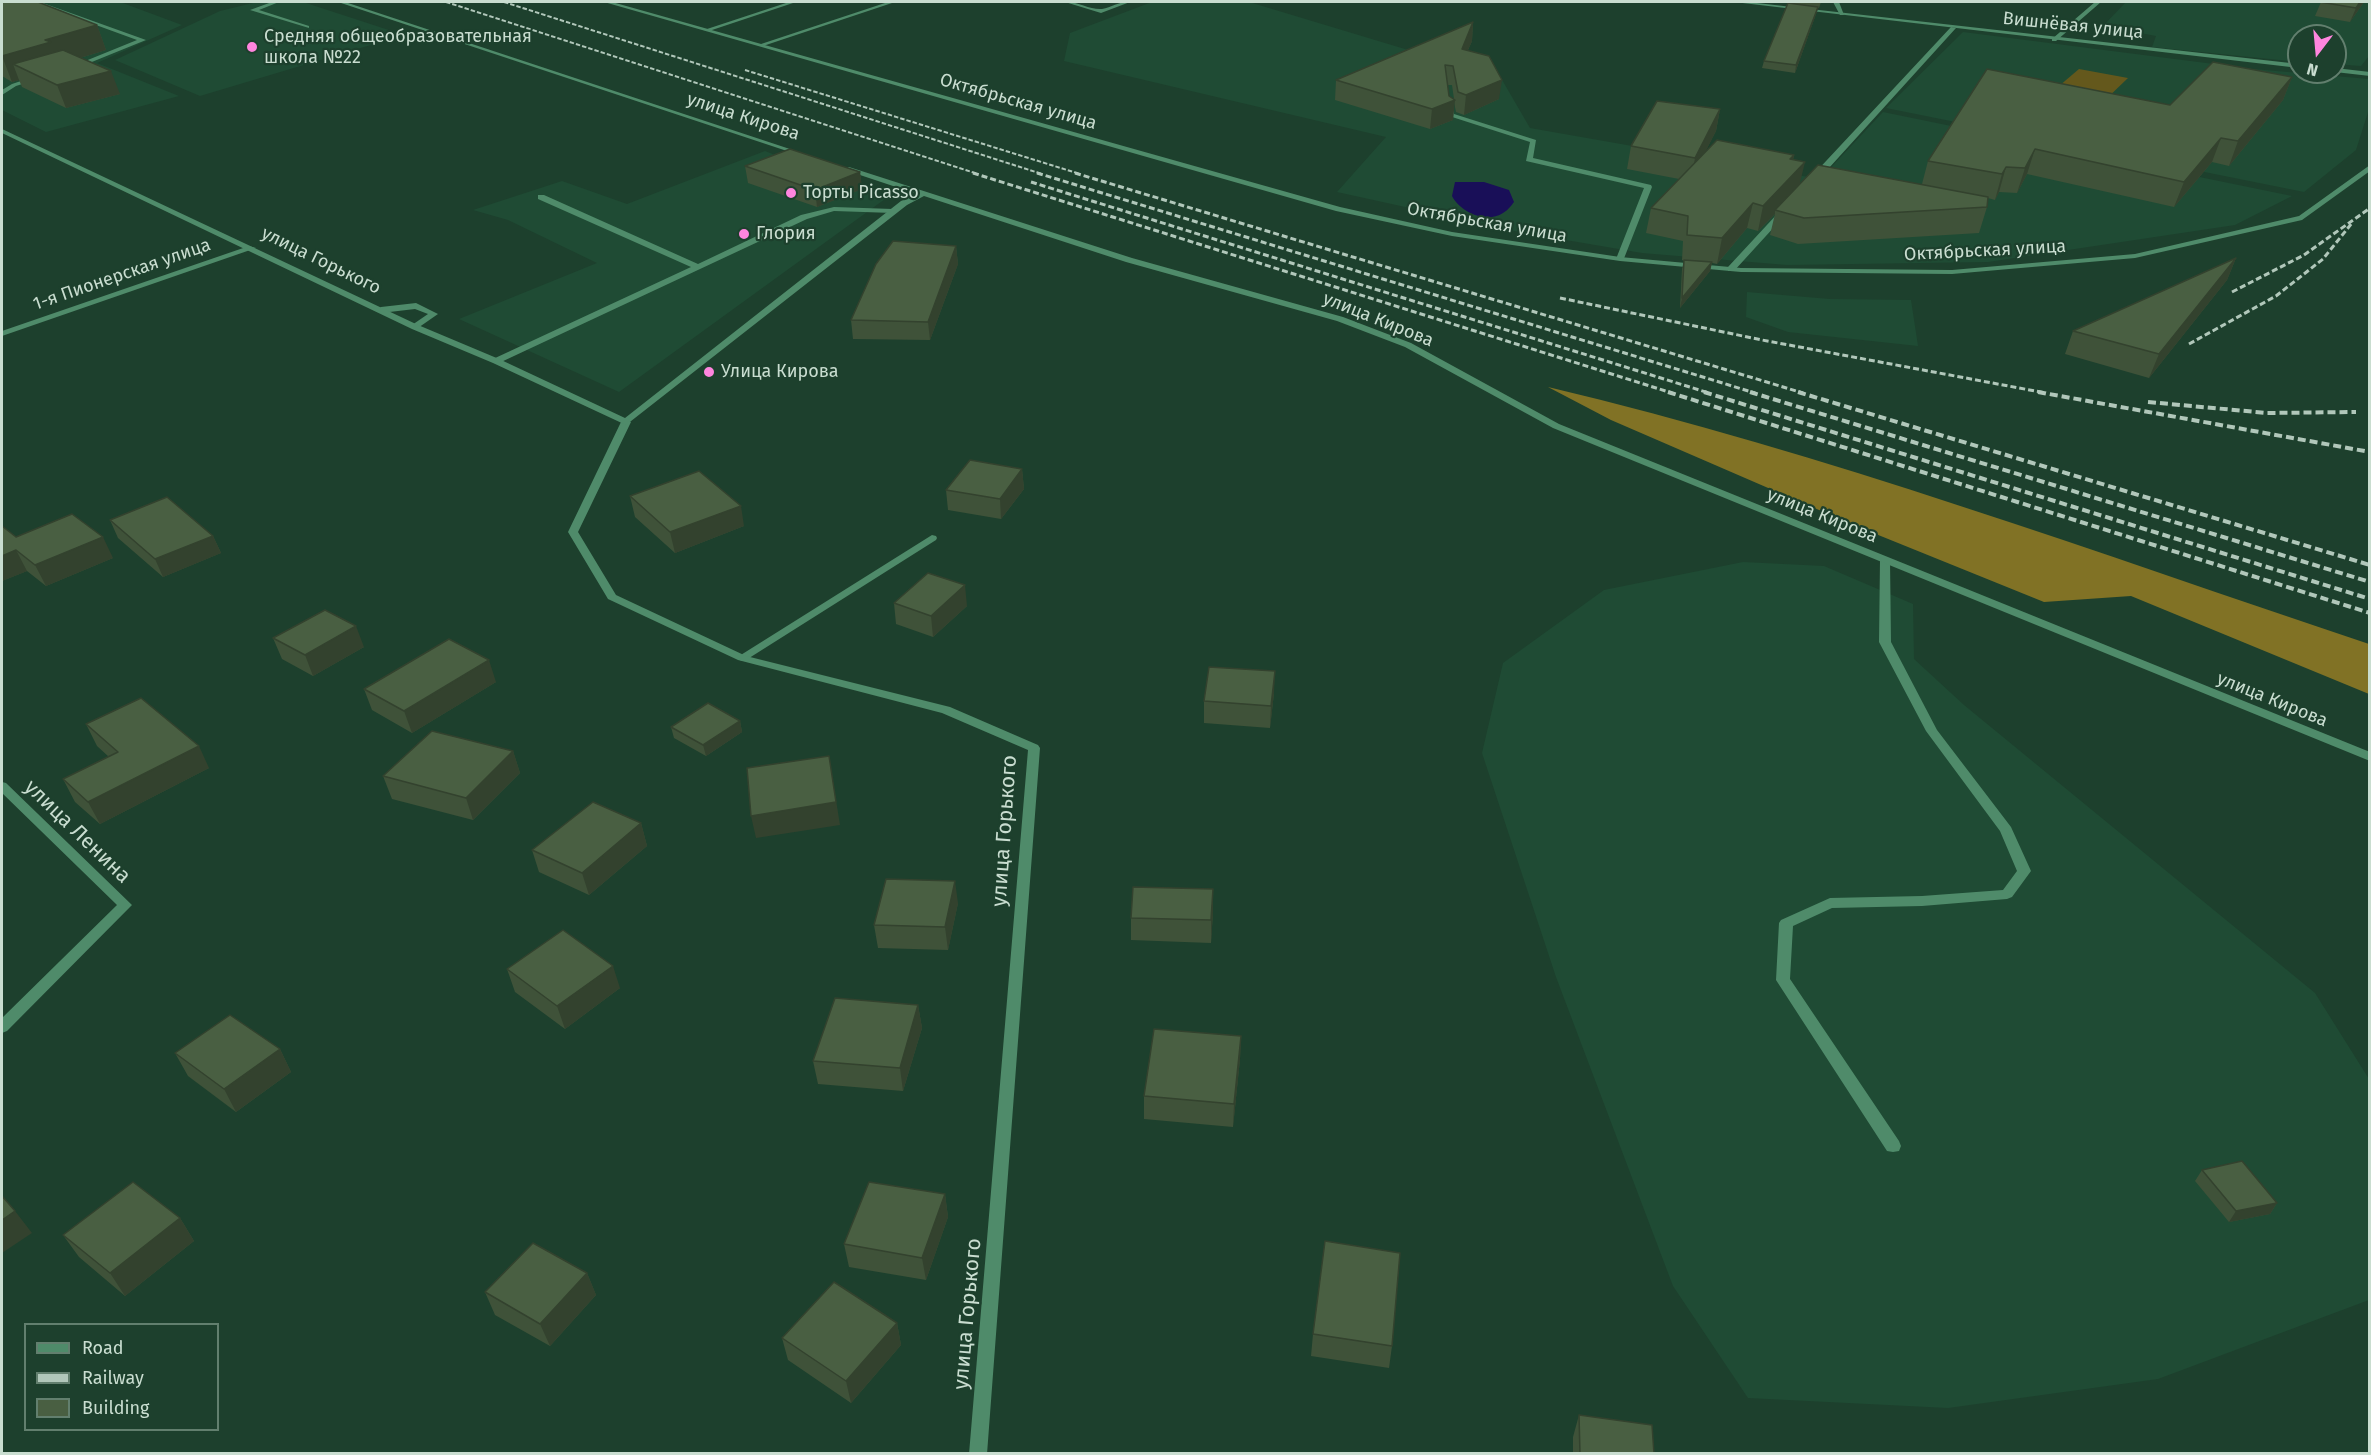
<!DOCTYPE html>
<meta charset="utf-8">
<style>
body{margin:0}
#map{position:relative;width:2371px;height:1455px;overflow:hidden;background:#1d402d;font-family:"Fira Sans",sans-serif}
canvas{display:block}
.frame{position:absolute;inset:0;border:3px solid #c9ddd0;pointer-events:none}
.legend{position:absolute;left:24px;top:1323px;width:195px;height:108px;box-sizing:border-box;background:#1d402d;border:2px solid #627f6e;margin:0;padding:8px 10px;list-style:none;font-size:18px;color:#c9ddd0}
.legend li{display:flex;align-items:center;gap:12px;height:30px}
.legend b{width:30px;border:2px solid #627f6e}
.north{position:absolute;left:2287px;top:24px;width:60px;height:60px;box-sizing:border-box;background:#1d402d;border:2px solid #627f6e;border-radius:50%;rotate:196deg;font-size:16px;font-weight:700;line-height:24px;text-align:center;color:#c9ddd0}
.north::after{content:'';display:block;margin:auto;width:21px;height:27px;background:#ff85de;clip-path:polygon(50% 0,100% 100%,50% 72%,0 100%)}
</style>
<div id="map">
<canvas width="2371" height="1455"></canvas>
<div class="frame"></div>
<ul class="legend">
<li><b style="height:8px;background:#4f8b6a"></b>Road</li>
<li><b style="height:8px;background:#b1c7ba"></b>Railway</li>
<li><b style="height:16px;background:#495f42"></b>Building</li>
</ul>
<div class="north">N</div>
</div>
<script>
const ctx = document.querySelector('canvas').getContext('2d');
ctx.lineJoin = 'round';
function fill(path, color) { ctx.fillStyle = color; ctx.fill(path, 'evenodd'); }
function strokePath(path, color, width, dash) { ctx.strokeStyle = color; ctx.lineWidth = width; ctx.lineCap = dash ? 'butt' : 'round'; ctx.setLineDash(dash || []); ctx.stroke(path); }
function label(font, color, halo, rows, align = 'center') {
  ctx.font = font + ' "Fira Sans",sans-serif'; ctx.lineWidth = 4.5; ctx.setLineDash([]); ctx.textBaseline = 'middle'; ctx.strokeStyle = halo; ctx.fillStyle = color; for (const [text, x, y, turn = 0] of rows) {
    ctx.save(); ctx.translate(x, y); ctx.rotate((+turn || 0) * Math.PI / 180); ctx.textAlign = isNaN(turn) ? turn : align; if (halo) ctx.strokeText(text, 0, 0); ctx.fillText(text, 0, 0); ctx.restore();
  }
}
fill(new Path2D(`
 M2 2H120L182 25 97 63 179 96 46 132 2 110Z
 M257 2H303L404 35 200 96 115 60 220 11Z
 M1152 2H1249L1501 78 1530 128 1820 179 1883 112 2292 196 2235 225 1988 262 1787 265 1642 253 1519 232 1337 192 1386 137 1064 61 1070 33Z
 M2126 2H2369V56L2361 66 2335 64V36H2299V62L2152 47 2156 36 2103 26Z
 M1963 32 2253 69 2369 79V109L2356 150 2304 192 1886 108Z
 M765 151 885 199 619 392 459 319 597 263 508 220 473 210 562 181 627 204Z
 M1747 292 1830 299 1911 300 1918 346 1788 332 1746 317Z
 M1743 562 1824 566 1913 604 1914 659 1964 705 2315 993 2369 1079V1300L2158 1379 1948 1408 1748 1398 1673 1286 1556 977 1482 753 1503 663 1604 590Z`), '#1f4b34');
fill(new Path2D(`
 M2079 69 2128 78 2103 102 2052 92Z`), '#64581c');
fill(new Path2D(`
 M1548 387C1827 453 2097 553 2369 644V694L2131 596 2044 602 1856 526 1611 420Z`), '#817225');
fill(new Path2D(`
 M1455 182H1484L1509 190 1514 202C1511 206 1507 211 1503 213 1486 224 1460 212 1452 196Z`), '#190f58');
fill(new Path2D(`
 M33 2H40L146 40 77 68H73V66L137 40Z
 M272 2H279L259 10 309 26V28L250 10Z
 M789 2H796L709 31 704 30Z
 M888 2H895L763 46 758 45Z
 M1065 2C1077 1 1090 10 1102 9 1112 7 1120 1 1130 2L1101 13Z
 M1833 2H1839L1844 15H1840Z
 M2095 2H2101L2056 41H2052V39Z
 M1951 27 1956 28 1819 179H1813V175Z
 M36 76 39 78 38 79 16 86 2 95V90L12 84Z
 M1449 101 1452 103 1454 114 1536 140 1533 158 1651 185 1652 187 1623 261 1616 259 1644 188 1526 161 1530 142 1449 116 1446 103Z
 M538 195H544L698 264 801 215 834 207 893 209 897 211 893 213 834 211 807 219 499 363H493V359L691 267 538 199Z
 M1779 212 1786 214 1734 271H1728V267Z
 M416 303 438 314 415 330 411 327 412 325 428 314 415 309 381 313 377 310 381 307Z
 M932 535 936 536 937 538 936 540 746 660 742 661 736 658Z
 M1885 557 1890 560 1891 642 1937 730 2011 827 2031 871 2012 897 2007 899 1922 906 1832 908 1793 926 1790 979 1899 1141 1901 1146 1899 1151 1893 1152 1887 1151 1776 980 1779 923 1781 920 1830 898 1922 896 2003 890 2017 871 2000 831 1926 731 1879 642 1880 560Z`), '#4f8b6a');
fill(new Path2D(`
 M1734 2H1748L2299 64V68Z
 M2335 68 2370 72V76L2335 72Z
 M249 246 256 248 2 336V331Z
 M626 419 631 422 578 532 616 595 746 656 950 707 1038 745 1040 748 987 1454H969L1028 750 942 713 738 660 608 599 568 532 621 422Z
 M2 782 6 783 132 905 7 1031 2 1033V1018L117 905 2 793Z`), '#4f8b6a');
fill(new Path2D(`
 M338 2H345L805 154 799 155Z
 M604 2H612L1340 207 1452 232 1620 257 1741 268 1952 270 2135 254 2299 216 2370 165V171L2302 220 2135 258 1952 274 1741 272 1620 261 1452 236 1336 211Z
 M2 129 418 325 499 359 625 418 901 201 917 194 842 169 849 167 1132 258 1343 317 1411 343 1559 424 2370 752V761L1553 428 1405 347 1337 321 1126 262 924 196 907 205 626 425 493 363 412 329 2 133Z`), '#4f8b6a');
strokePath(new Path2D(`
 M446 2 978 174
 M504 2 1042 174
 M745 70 1080 174`), '#b1c7ba', 2, [4.5, 2]);
strokePath(new Path2D(`
 M973 173 1672 393
 M1037 173 1755 393
 M1075 173 1803 393
 M1031 182 1709 393
 M2232 292 2304 255 2370 208
 M1560 298 1762 340 2046 393
 M2189 344 2276 296 2323 259 2352 223`), '#b1c7ba', 3, [6, 3]);
strokePath(new Path2D(`
 M1668 392 2370 613
 M1704 392 2370 599
 M1750 392 2370 582
 M1798 392 2370 565
 M2038 392 2370 452
 M2148 402 2267 413 2356 412`), '#b1c7ba', 4, [8, 4]);
fill(new Path2D(`
 M2 2 97 25 106 50 80 58 120 94 66 108 22 87 19 80 12 82 2 76Z
 M1790 2H1821L1819 8H1818L1816 14 1795 73 1762 68 1764 61Z
 M2321 2H2364L2350 22 2315 16Z
 M1473 22 1472 41 1468 50 1499 99 1464 115 1456 112 1454 102 1453 120 1430 129 1335 100 1336 80ZM1447 85H1452L1454 99 1449 96Z
 M2292 77 2283 100 2229 166 2212 162 2174 207 2027 174 2017 193 1999 192 1995 200 1988 198 1987 207 1979 233 1798 244 1770 235 1775 214 1758 231 1747 228 1717 264 1712 263 1710 271 1680 308 1682 269 1684 261 1682 260 1683 241 1646 233 1651 208 1679 179 1627 169 1631 146 1720 109 1716 131 1705 152 1794 155 1793 160 1800 183 1922 184 1928 161Z
 M745 166 860 172 862 189 817 207 748 183Z
 M956 246 958 264 930 340 853 339 851 320Z
 M2236 258 2227 280 2149 378 2065 354 2073 331Z
 M1022 469 1024 489 1001 519 948 510 946 490Z
 M630 496 744 526 675 553 635 517Z
 M110 520 213 536 221 553 163 577 118 538Z
 M2 526 16 537 113 558 46 586 27 571 2 581Z
 M894 603 967 606 933 637 896 624Z
 M273 638 364 647 313 676 282 659Z
 M496 682 412 733 372 710 364 689Z
 M1274 693 1270 728 1204 723V701Z
 M740 721 742 732 706 756 674 738 671 727Z
 M86 724 209 768 100 824 75 802 63 779 109 757 97 746Z
 M513 751 520 773 473 820 392 799 383 776Z
 M641 823 647 846 589 895 539 872 532 850Z
 M958 903 948 950 878 948 874 925Z
 M1213 912 1211 943 1131 940V918Z
 M507 969 620 988 565 1029 515 992Z
 M918 1005 922 1028 903 1091 818 1084 813 1061Z
 M1241 1036 1240 1059 1233 1127 1144 1119V1096Z
 M280 1049 291 1072 236 1112 188 1076 175 1053Z
 M2202 1170 2277 1203 2270 1214 2229 1222 2195 1181Z
 M945 1194 948 1217 926 1280 849 1267 844 1244Z
 M180 1218 194 1241 125 1296 79 1257 63 1235Z
 M587 1273 596 1295 550 1346 495 1315 485 1292Z
 M897 1323 901 1345 851 1403 788 1360 782 1338Z
 M1313 1334 1392 1346 1389 1368 1311 1356Z
 M1579 1415 1654 1454H1573V1437Z`), '#3f5239');
fill(new Path2D(`
 M2360 2H2364L2350 22 2356 8Z
 M1818 7 1816 14 1795 73 1796 65Z
 M1473 22 1472 41 1460 68 1462 49Z
 M97 25 106 50 60 64H13L19 80 12 82 2 56 45 40Z
 M111 71 120 94 66 108 57 85Z
 M2292 77 2283 100 2229 166 2238 141Z
 M1502 80 1499 99 1464 115 1466 95Z
 M1455 100 1453 120 1430 129 1432 109Z
 M1720 109 1716 131 1691 181 1695 158Z
 M2221 138 2212 162 2174 207 2184 182Z
 M2035 149 2027 174 2017 193 2025 168Z
 M1794 155 1789 179 1805 162 1799 187 1775 210V214L1758 231 1763 206 1790 159Z
 M2006 167 1999 192 1995 200 2002 174Z
 M860 172 862 189 817 207 815 190Z
 M1753 203 1747 228 1717 264 1722 238Z
 M956 246 958 264 930 340 928 322Z
 M2236 258 2227 280 2149 378 2159 354Z
 M1712 262 1710 271 1680 308 1682 298Z
 M1022 469 1024 489 1001 519 1000 499Z
 M741 506 744 526 675 553 670 532Z
 M213 536 221 553 163 577 155 559Z
 M103 537 113 558 46 586 35 565Z
 M16 550 27 571 2 581V556Z
 M965 585 967 606 933 637 931 616Z
 M356 626 364 647 313 676 305 655Z
 M489 660 496 682 412 733 404 711Z
 M1275 671 1274 693 1270 728 1271 706Z
 M740 721 742 732 706 756 703 745Z
 M199 746 209 768 100 824 88 802Z
 M513 751 520 773 473 820 466 798Z
 M829 756 840 825 756 838 751 816Z
 M641 823 647 846 589 895 582 873Z
 M955 881 958 903 948 950 945 927Z
 M1213 889V912L1211 943V920Z
 M613 966 620 988 565 1029 557 1006Z
 M918 1005 922 1028 903 1091 900 1068Z
 M1241 1036 1240 1059 1233 1127 1234 1104Z
 M280 1049 291 1072 236 1112 224 1089Z
 M945 1194 948 1217 926 1280 922 1258Z
 M2277 1203 2270 1214 2229 1222 2236 1211Z
 M15 1211 32 1233 2 1253V1220Z
 M180 1218 194 1241 125 1296 110 1273Z
 M587 1273 596 1295 550 1346 540 1324Z
 M897 1323 901 1345 851 1403 846 1381Z`), '#33422e');
const building = new Path2D(`
 M2 2H38L97 25 45 40 51 42 2 56Z
 M2320 2H2360L2356 8Z
 M1788 3 1818 7 1796 65 1764 61Z
 M1473 22 1462 49 1489 56 1502 80 1466 95 1458 92 1453 66 1445 65 1449 96 1455 100 1432 109 1336 80Z
 M63 50 111 71 57 85 13 64Z
 M2213 62 2292 77 2238 141 2221 138 2184 182 2035 149 2025 168 2006 167 2002 174 1928 161 1987 69 2170 105Z
 M1657 101 1720 109 1695 158 1631 146Z
 M1717 140 1794 155 1790 159 1805 162 1763 206 1753 203 1722 238 1687 235 1688 216 1651 208Z
 M790 149 860 172 815 190 745 166Z
 M1818 165 1988 197 1987 207 1804 218 1775 210Z
 M893 241 956 246 928 322 851 320 876 264Z
 M2236 258 2159 354 2073 331Z
 M1684 260 1712 262 1682 298Z
 M970 460 1022 469 1000 499 946 490Z
 M699 471 741 506 670 532 630 496Z
 M167 497 213 536 155 559 110 520Z
 M72 514 103 537 35 565 16 550 2 556V526L16 537Z
 M928 573 965 585 931 616 894 603Z
 M325 610 356 626 305 655 273 638Z
 M449 639 489 660 404 711 364 689Z
 M1209 667 1275 671 1271 706 1204 701Z
 M141 698 199 746 88 802 63 779 118 752 86 724Z
 M708 703 740 721 703 745 671 727Z
 M432 731 513 751 466 798 383 776Z
 M829 756 836 802 751 816 747 768Z
 M593 802 641 823 582 873 532 850Z
 M886 879 955 881 945 927 874 925Z
 M1133 887 1213 889 1211 920 1131 918Z
 M563 930 613 966 557 1006 507 969Z
 M835 998 918 1005 900 1068 813 1061Z
 M230 1015 280 1049 224 1089 175 1053Z
 M1154 1029 1241 1036 1234 1104 1144 1096Z
 M2242 1161 2277 1203 2236 1211 2202 1170Z
 M133 1182 180 1218 110 1273 63 1235Z
 M869 1182 945 1194 922 1258 844 1244Z
 M2 1196 15 1211 2 1220Z
 M1325 1241 1400 1253 1392 1346 1313 1334Z
 M533 1243 587 1273 540 1324 485 1292Z
 M834 1282 897 1323 846 1381 782 1338Z
 M1579 1415 1652 1425 1654 1454H1580Z`);
fill(building, '#495f42');
strokePath(building, '#33422e', 1.5);
for (const [x, y, r, color] of [
 [252,47,6,"#ff85de"],
 [791,193,6,"#ff85de"],
 [744,234,6,"#ff85de"],
 [709,372,6,"#ff85de"]
]) { const dot = new Path2D(); dot.arc(x, y, r, 0, 2 * Math.PI); ctx.fillStyle = color; ctx.fill(dot); strokePath(dot, '#1d402d', 2); }
label('18px', '#c9ddd0', '#1d402d', [
 ["Вишнёвая улица",2073,26,6],
 ["Октябрьская улица",1018,102,16],
 ["улица Кирова",743,117,18],
 ["Октябрьская улица",1487,223,10],
 ["Октябрьская улица",1985,251,-3],
 ["улица Горького",321,261,26],
 ["1-я Пионерская улица",122,275,-19],
 ["улица Кирова",1378,320,22],
 ["улица Кирова",1822,516,22],
 ["улица Кирова",2272,700,22]
]);
label('18px', '#c9ddd0', '#1d402d', [
 ["Средняя общеобразовательная",264,37],
 ["школа №22",264,58],
 ["Торты Picasso",803,193],
 ["Глория",756,234],
 ["Улица Кирова",721,372]
], 'left');
label('21px', '#c9ddd0', '#1d402d', [
 ["улица Горького",1005,831,-86],
 ["улица Ленина",77,832,44],
 ["улица Горького",968,1314,-85]
]);
</script>
